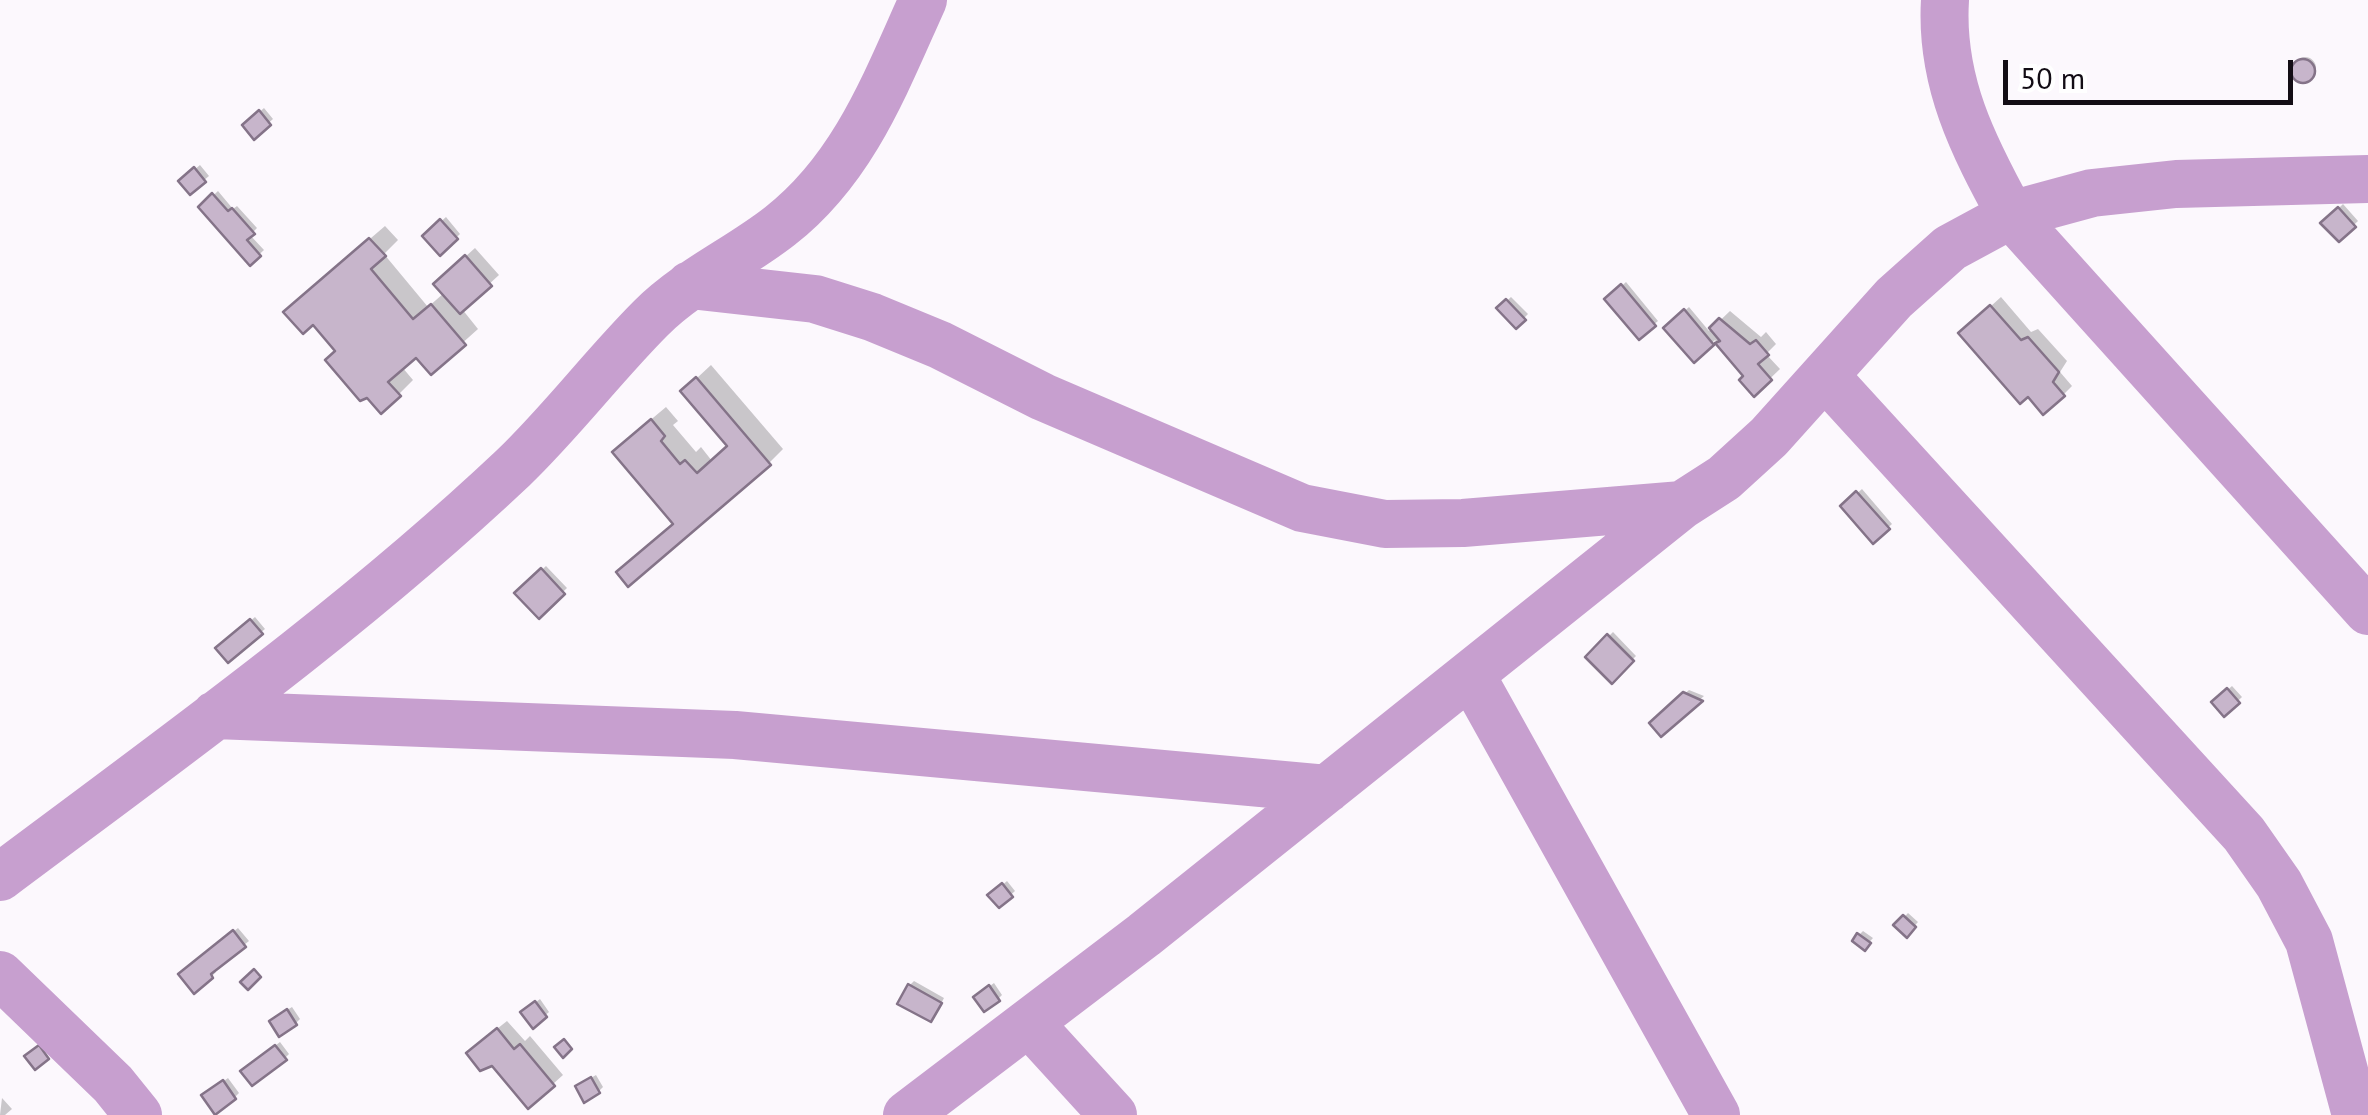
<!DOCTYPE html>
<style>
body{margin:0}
#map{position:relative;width:2368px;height:1115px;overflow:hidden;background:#fcf8fd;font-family:"PT Sans",sans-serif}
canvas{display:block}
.scale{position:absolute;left:2003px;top:60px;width:290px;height:45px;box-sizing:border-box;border:5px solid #130d15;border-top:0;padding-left:12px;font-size:30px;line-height:35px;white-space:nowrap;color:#130d15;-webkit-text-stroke:8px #fff;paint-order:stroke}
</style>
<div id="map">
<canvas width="2368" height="1115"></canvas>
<div class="scale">50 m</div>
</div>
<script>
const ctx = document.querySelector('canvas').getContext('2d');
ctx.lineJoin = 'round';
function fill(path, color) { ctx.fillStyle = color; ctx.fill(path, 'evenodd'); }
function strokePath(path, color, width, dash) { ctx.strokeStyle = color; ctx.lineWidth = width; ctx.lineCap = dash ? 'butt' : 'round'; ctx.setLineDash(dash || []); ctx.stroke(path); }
fill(new Path2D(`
 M2294 68a11 11 0 1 1 22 0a11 11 0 1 1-22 0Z
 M264 108 273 119 254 136 245 125Z
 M200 165 209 176 190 192 181 181Z
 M218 191 233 209 237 206 257 228 250 235 264 250 250 263 201 207Z
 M2343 204 2358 221 2339 239 2324 223Z
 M446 217 460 234 440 253 425 236Z
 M385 226 398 240 384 254 428 307 444 293 445 275 475 248 499 275 462 309 478 329 431 371 416 354 402 367 413 380 399 394 338 351 301 298Z
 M1626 282 1658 321 1640 336 1608 299Z
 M1511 297 1528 314 1516 326 1499 308Z
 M2001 297 2031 332 2038 329 2067 361 2060 372 2072 386 2063 395 1971 324Z
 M1689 307 1709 331 1730 311 1761 337 1766 332 1776 344 1766 354 1780 369 1754 394 1746 376 1715 340 1694 360 1666 328Z
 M711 365 783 449 769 463 675 523 629 438 666 407 678 421 673 425 696 452 701 447 712 461 730 445 683 391Z
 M1862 489 1892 524 1873 541 1843 506Z
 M546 566 567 588 539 615 518 593Z
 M255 617 265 629 228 659 218 648Z
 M1613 632 1636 656 1612 680 1588 657Z
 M2232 686 2242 697 2224 714 2214 702Z
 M1689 690 1704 696 1662 734 1652 723Z
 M1007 881 1015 891 1000 905 991 895Z
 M1908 913 1918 922 1907 934 1897 925Z
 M238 928 249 941 214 969 216 972 212 976 185 970Z
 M1863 931 1873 938 1865 947 1859 935Z
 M914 981 944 998 935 1015 910 985Z
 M994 983 1002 995 998 999 980 993Z
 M540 999 549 1012 533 1026 527 1009Z
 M292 1007 300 1019 296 1023 276 1017Z
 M507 1021 525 1041 530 1036 563 1075 553 1084 478 1044Z
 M280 1042 289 1054 285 1058 248 1067Z
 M596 1075 603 1087 599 1091 582 1083Z
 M228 1078 239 1093 235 1097 209 1092Z
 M2 1098 12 1109 5 1115H0Z`), '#0003');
const building = new Path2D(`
 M2291 71a12 12 0 1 1 24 0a12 12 0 1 1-24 0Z
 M259 110 271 125 254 140 242 125Z
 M194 167 206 182 190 195 178 181Z
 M212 193 228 211 232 208 255 234 247 240 261 256 250 266 198 207Z
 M2338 207 2356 227 2339 242 2320 223Z
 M440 219 458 239 440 256 422 236Z
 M369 238 386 256 371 269 413 319 431 304 466 345 431 375 416 358 388 382 401 396 381 414 367 398 360 401 325 360 335 351 313 325 303 334 283 312Z
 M465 255 492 286 460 314 433 284Z
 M1621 284 1656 326 1639 340 1604 299Z
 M1506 299 1526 320 1516 329 1496 308Z
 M1990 305 2021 340 2028 337 2059 372 2053 382 2065 396 2043 415 2028 397 2020 404 1958 333Z
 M1684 309 1714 345 1694 363 1663 328Z
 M1719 318 1750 344 1756 340 1769 355 1758 364 1772 380 1754 397 1739 380 1743 376 1715 343 1720 341 1709 328Z
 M696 377 771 465 628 587 616 572 673 524 612 452 651 419 665 436 661 441 680 464 685 460 697 473 727 446 680 391Z
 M1856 491 1890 529 1873 544 1840 506Z
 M541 568 565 594 539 619 514 593Z
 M250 619 263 634 228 663 215 648Z
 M1607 634 1634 661 1612 684 1585 657Z
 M2227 688 2240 703 2224 717 2211 702Z
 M1683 692 1703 701 1661 737 1649 723Z
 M1002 883 1013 897 999 908 987 895Z
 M1903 915 1916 927 1907 938 1893 925Z
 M233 930 246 947 211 974 213 978 194 994 178 974Z
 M1857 933 1871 943 1865 951 1852 941Z
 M254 969 261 977 248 990 240 982Z
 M908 984 942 1003 931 1022 897 1004Z
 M989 985 1000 1001 984 1012 973 997Z
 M535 1001 547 1017 533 1029 520 1012Z
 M287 1009 297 1025 279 1037 269 1021Z
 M497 1028 514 1049 520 1044 555 1086 528 1109 492 1066 480 1071 466 1053Z
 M564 1039 572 1049 563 1058 554 1047Z
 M39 1045 49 1059 35 1070 24 1056Z
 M275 1045 287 1060 252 1086 240 1071Z
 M591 1077 600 1093 584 1103 575 1086Z
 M223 1080 236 1099 215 1115 201 1095Z`);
fill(building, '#c7b5cb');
strokePath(building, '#847388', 2.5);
strokePath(new Path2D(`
 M1945 0C1940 81 1973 146 2011 215L2368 611
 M690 285 815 299 872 317 940 345 1043 397 1302 508 1385 524 1463 523 1682 505
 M1826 377 2244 834 2279 884 2309 941 2356 1115
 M1471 675 1716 1115
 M215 715 735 735 1327 789
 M0 877C175 746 354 618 513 468 562 421 603 366 651 318 689 280 738 259 780 226 854 168 885 84 923 0
 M0 975 113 1084 138 1115
 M1029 1023 1113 1115
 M907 1115 1144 935 1682 505 1724 478 1769 437 1894 298 1950 248 2011 215 2092 193 2176 184 2368 179`), '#c79fcf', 48);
</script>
